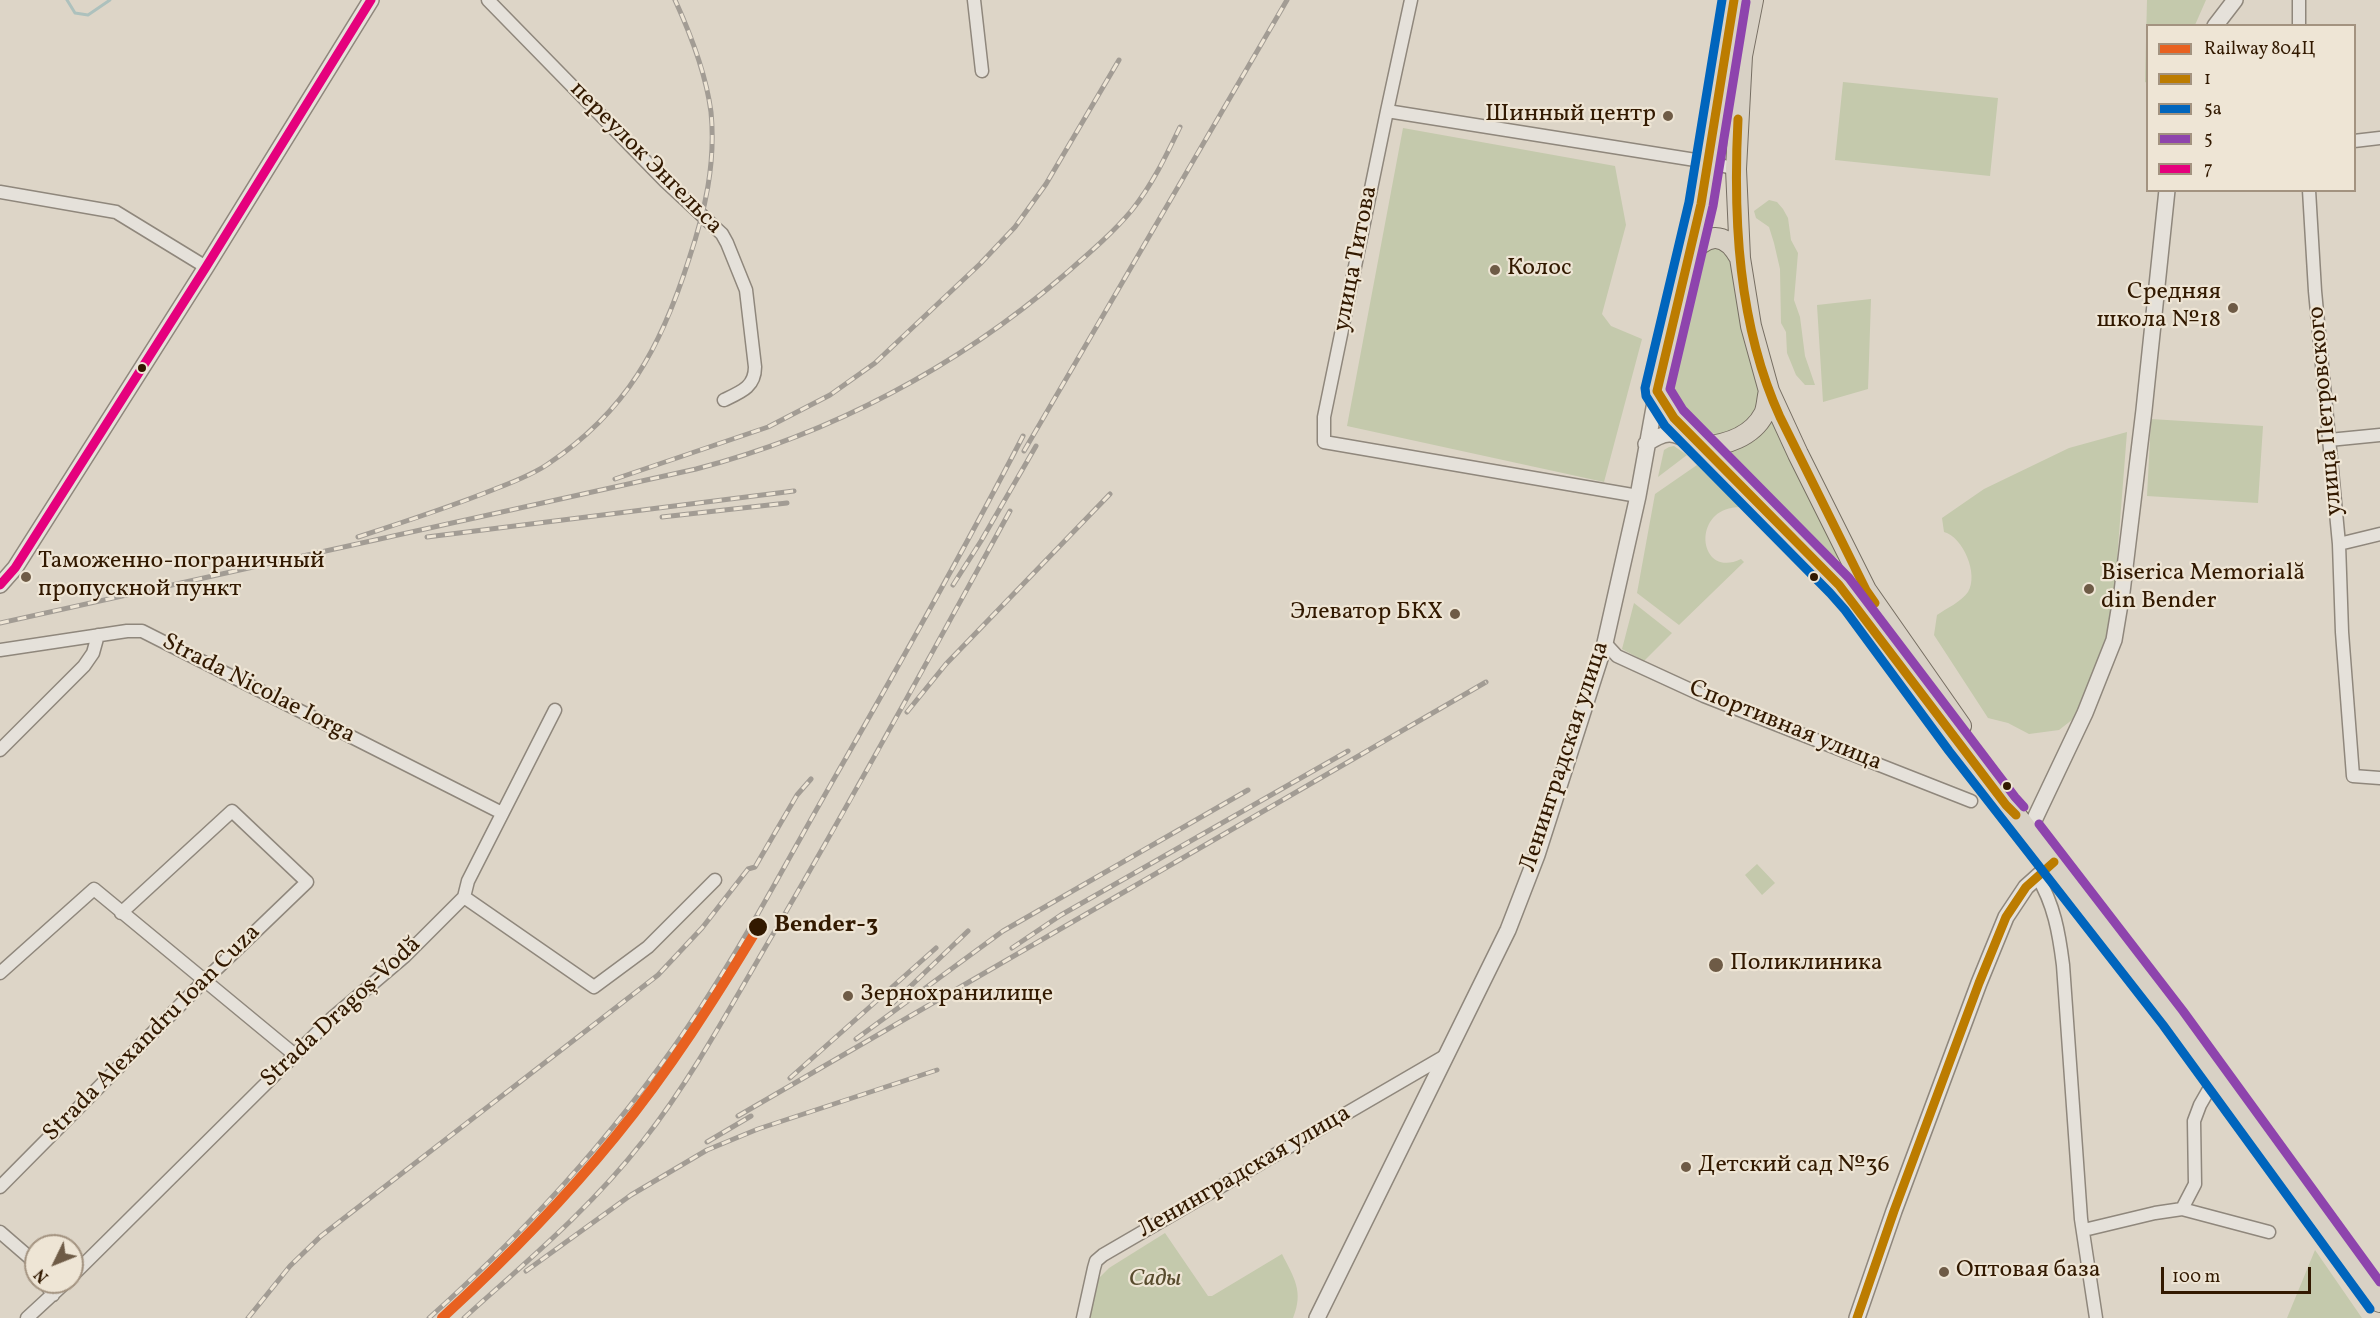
<!DOCTYPE html>
<meta charset="utf-8">
<style>
body{margin:0}
#map{position:relative;width:2380px;height:1318px;overflow:hidden;background:#ddd5c7;font-family:Vollkorn,serif}
canvas{display:block}
.legend{position:absolute;left:2146px;top:24px;width:210px;height:168px;box-sizing:border-box;background:#eee5d5;border:2px solid #a39380;margin:0;padding:8px 10px;list-style:none;font-size:18px;color:#321900}
.legend li{display:flex;align-items:center;gap:12px;height:30px}
.legend b{width:30px;border:2px solid #a39380}
.north{position:absolute;left:24px;top:1234px;width:60px;height:60px;box-sizing:border-box;background:#eee5d5;border:2px solid #a39380;border-radius:50%;rotate:227deg;font-size:16px;font-weight:700;line-height:24px;text-align:center;color:#321900}
.north::after{content:'';display:block;margin:auto;width:21px;height:27px;background:#6e5b46;clip-path:polygon(50% 0,100% 100%,50% 72%,0 100%)}
.scale{position:absolute;left:2161px;top:1267px;width:150px;height:27px;box-sizing:border-box;border:3px solid #321900;border-top:0;padding-left:8px;font-size:18px;line-height:21px;white-space:nowrap;color:#321900;-webkit-text-stroke:4px #eee5d5;paint-order:stroke}
</style>
<div id="map">
<canvas width="2380" height="1318"></canvas>
<ul class="legend">
<li><b style="height:8px;background:#e86120"></b>Railway 804Ц</li>
<li><b style="height:8px;background:#bc7c00"></b>1</li>
<li><b style="height:8px;background:#0065bd"></b>5а</li>
<li><b style="height:8px;background:#8e44ad"></b>5</li>
<li><b style="height:8px;background:#e5007d"></b>7</li>
</ul>
<div class="north">N</div>
<div class="scale">100 m</div>
</div>
<script>
const ctx = document.querySelector('canvas').getContext('2d');
ctx.lineJoin = 'round';
function fill(path, color) { ctx.fillStyle = color; ctx.fill(path, 'evenodd'); }
function strokePath(path, color, width, dash) { ctx.strokeStyle = color; ctx.lineWidth = width; ctx.lineCap = dash ? 'butt' : 'round'; ctx.setLineDash(dash || []); ctx.stroke(path); }
function label(font, color, halo, rows, align = 'center') {
  ctx.font = font + ' Vollkorn,serif'; ctx.lineWidth = 4.5; ctx.setLineDash([]); ctx.textBaseline = 'middle'; ctx.strokeStyle = halo; ctx.fillStyle = color; for (const [text, x, y, turn = 0] of rows) {
    ctx.save(); ctx.translate(x, y); ctx.rotate((+turn || 0) * Math.PI / 180); ctx.textAlign = isNaN(turn) ? turn : align; if (halo) ctx.strokeText(text, 0, 0); ctx.fillText(text, 0, 0); ctx.restore();
  }
}
fill(new Path2D(`
 M2147 0H2206L2195 25 2148 26 2147 83 2145 82Z
 M1843 82 1998 98 1990 176 1835 160Z
 M1403 128 1615 166 1626 225 1602 314 1611 326 1642 339 1604 482 1347 426Z
 M1769 200 1777 202 1783 209 1788 218 1791 240 1798 253 1794 300 1800 317 1805 356 1815 385H1805L1796 375 1787 353 1786 332 1781 323 1780 269 1774 243 1769 227 1756 218 1754 211Z
 M1710 246 1720 247 1731 253C1737 305 1746 350 1763 399 1754 417 1730 441 1707 432 1698 428 1692 420 1686 413 1679 405 1674 399 1670 389L1701 255Z
 M1871 299 1868 389 1823 402 1817 305Z
 M2151 419 2263 426 2258 503 2147 496Z
 M1770 421H1772L1840 560 1833 556 1726 450Z
 M2127 432 2111 636 2077 716 2059 730 2029 734 2008 723 1988 718 1934 635 1937 615C1947 608 1961 602 1968 592 1979 574 1963 537 1944 532L1942 518 1984 489 2069 448Z
 M1674 446 1687 455 1658 477 1664 450 1669 447Z
 M1697 465 1740 507C1690 507 1698 580 1741 559L1744 562 1679 625 1637 593 1655 494Z
 M1634 603 1672 633 1644 661 1622 649Z
 M1757 864 1775 883 1762 895 1745 875Z
 M1165 1233 1208 1296H1212L1282 1254C1294 1278 1304 1291 1293 1318H1088L1097 1280 1109 1268Z
 M2315 1250 2362 1318H2287Z`), '#c4c9ac');
strokePath(new Path2D(`
 M67 0 75 13 88 15 110 0`), '#adc1bd', 3);
const minor = new Path2D(`
 M488 0 665 181 722 234 727 243 746 290 755 367C755 387 741 392 724 400
 M974 0 982 71
 M2299 26V0
 M1387 111 1411 0
 M2354 141 2380 138
 M2309 190 2315 291 2339 544 2342 632 2353 776 2380 778
 M0 192 116 212 206 267
 M2329 440 2380 435
 M1638 496 1324 442V417L1387 111 1708 162 1736 169
 M2339 544 2380 534
 M1605 643 1617 656 1704 696 1971 801
 M0 650 127 631H142L502 813
 M0 750 84 666 93 653 98 635
 M2037 876C2054 904 2059 933 2063 965L2081 1219 2096 1318
 M464 897 594 987 648 947 715 880
 M0 973 94 889 295 1055
 M0 1187 204 981 307 882 232 811 121 913
 M2182 1209 2195 1184 2194 1121 2200 1105 2216 1077
 M2084 1230 2155 1213 2182 1209 2269 1232
 M0 1232 30 1258 36 1268
 M72 1276 331 1019 405 956 464 897 468 881 555 710
 M45 1282 53 1295
 M27 1318 66 1282
 M1083 1318 1094 1268 1096 1261 1103 1255 1445 1056`);
const tertiary = new Path2D(`
 M2215 26 2235 0
 M1646 444C1667 430 1672 432 1694 443
 M0 585 15 568 206 267 371 0
 M2029 831 2085 713 2114 640 2122 592 2144 410 2167 190
 M1317 1318 1508 930 1537 855 1605 643 1638 496 1657 391
 M1857 1318 1894 1211 1979 983 2006 917 2026 887 2054 862`);
const primary = new Path2D(`
 M1734 0 1701 204 1657 391 1674 418 1839 585 1854 603 1959 744 2006 805 2016 815 2173 1018 2380 1302
 M1753 0 1742 56 1736 169 1740 258 1751 326 1769 391 1798 454 1866 590 1961 726
 M1689 257C1706 232 1725 231 1740 258
 M1702 447C1725 445 1752 437 1764 414 1767 408 1767 398 1769 391`);
strokePath(minor, '#8f877c', 15);
strokePath(tertiary, '#8f877c', 18);
strokePath(primary, '#766e62', 22);
strokePath(minor, '#e5e1da', 12);
strokePath(tertiary, '#e5e1da', 15);
strokePath(primary, '#d8d1c5', 20);
const rail = new Path2D(`
 M1024 451 1287 0
 M615 479 768 427 830 395 875 363 980 264 1015 227 1046 184 1119 60
 M662 517 787 503
 M358 537C404 522 450 507 495 489 513 482 532 475 548 464 627 411 661 347 689 259 705 211 716 163 711 112 706 74 691 35 675 0
 M427 537 794 491
 M953 585 981 541 1036 446
 M0 623 696 469C831 434 957 367 1063 276 1087 255 1112 234 1132 210 1152 185 1166 156 1180 127
 M907 712 946 664 1110 494
 M1012 948 1061 915 1348 751
 M891 1005 968 931
 M856 1039 1003 931 1248 790
 M790 1078 936 948
 M738 1116 1486 682
 M707 1142 751 1116
 M526 1271 631 1195 707 1150 758 1129 937 1070
 M248 1318 290 1266 321 1236 658 975 702 928 748 869 755 867 797 795 811 779
 M429 1318C532 1226 625 1123 701 1007 748 936 788 859 831 784 897 669 962 554 1023 436
 M464 1318C526 1262 591 1208 643 1141 694 1076 734 1000 776 929 857 791 933 651 1010 511`);
strokePath(rail, '#a29c94', 5);
strokePath(rail, '#eee5d5', 3, [9]);
strokePath(new Path2D(`
 M1734 0 1701 204 1657 391 1674 418 1839 585 2006 805 2016 815
 M1738 119C1733 218 1738 325 1780 417L1866 590 1875 603
 M1857 1318 1894 1211 1979 983 2006 917 2026 887 2054 862`), '#bc7c00', 9);
strokePath(new Path2D(`
 M1722 0 1689 202 1645 388 1646 396 1665 426 1830 593 1845 610 1949 751 2163 1025 2370 1309`), '#0065bd', 9);
strokePath(new Path2D(`
 M1746 2 1713 206 1670 389 1683 410 1849 578 2015 797 2024 807
 M2039 824 2183 1011 2380 1282`), '#8e44ad', 9);
strokePath(new Path2D(`
 M0 585 15 568 206 267 371 0`), '#e5007d', 9);
strokePath(new Path2D(`
 M442 1318C504 1261 562 1202 615 1137 669 1071 715 999 759 926`), '#e86120', 10);
for (const [x, y, r, color] of [
 [1668,116,6,"#6e5b46"],
 [1495,270,6,"#6e5b46"],
 [2233,308,6,"#6e5b46"],
 [142,368,5,"#321900"],
 [26,577,6,"#6e5b46"],
 [1814,577,5,"#321900"],
 [2089,589,6,"#6e5b46"],
 [1455,614,6,"#6e5b46"],
 [2007,786,5,"#321900"],
 [758,927,10,"#321900"],
 [1716,965,8,"#6e5b46"],
 [848,996,6,"#6e5b46"],
 [1686,1167,6,"#6e5b46"],
 [1944,1272,6,"#6e5b46"]
]) { const dot = new Path2D(); dot.arc(x, y, r, 0, 2 * Math.PI); ctx.fillStyle = color; ctx.fill(dot); strokePath(dot, '#eee5d5', 2); }
label('24px', '#321900', '#eee5d5', [
 ["Шинный центр",1656,116,"right"],
 ["Колос",1507,270],
 ["Средняя",2221,294,"right"],
 ["школа №18",2221,322,"right"],
 ["Таможенно-пограничный",38,563],
 ["пропускной пункт",38,591],
 ["Biserica Memorială",2101,575],
 ["din Bender",2101,603],
 ["Элеватор БКХ",1443,614,"right"],
 ["Поликлиника",1730,965],
 ["Зернохранилище",860,996],
 ["Детский сад №36",1698,1167],
 ["Оптовая база",1956,1272]
], 'left');
label('24px', '#321900', '#eee5d5', [
 ["переулок Энгельса",645,159,45],
 ["улица Титова",1357,259,-79],
 ["улица Петровского",2327,411,-95],
 ["Strada Nicolae Iorga",258,690,27],
 ["Спортивная улица",1785,727,22],
 ["Ленинградская улица",1566,757,-72],
 ["Strada Dragoş-Vodă",342,1013,-43],
 ["Strada Alexandru Ioan Cuza",153,1034,-45],
 ["Ленинградская улица",1245,1173,-30]
]);
label('bold 24px', '#321900', '#eee5d5', [
 ["Bender-3",774,927]
], 'left');
label('italic 24px', '#584b2d', '#eee5d5', [
 ["Сады",1155,1281]
]);
</script>
